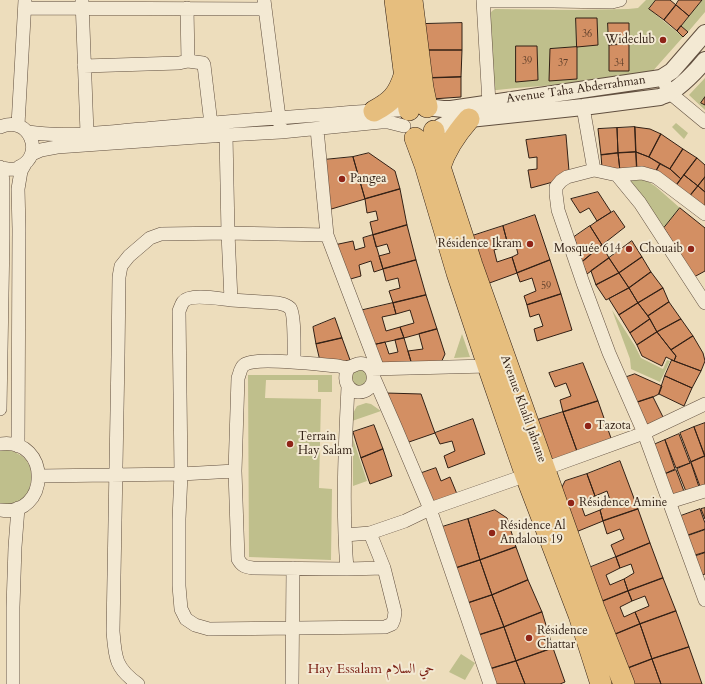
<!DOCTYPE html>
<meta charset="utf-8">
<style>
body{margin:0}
canvas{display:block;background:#edddbc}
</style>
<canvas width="705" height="684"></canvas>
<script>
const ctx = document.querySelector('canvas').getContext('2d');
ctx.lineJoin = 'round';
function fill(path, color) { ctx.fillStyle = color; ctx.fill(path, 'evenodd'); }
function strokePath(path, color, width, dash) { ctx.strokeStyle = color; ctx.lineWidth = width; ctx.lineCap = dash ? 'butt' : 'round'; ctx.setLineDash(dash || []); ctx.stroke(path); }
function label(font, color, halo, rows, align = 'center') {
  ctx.font = font + ' Cardo,Amiri,serif'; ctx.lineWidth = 4; ctx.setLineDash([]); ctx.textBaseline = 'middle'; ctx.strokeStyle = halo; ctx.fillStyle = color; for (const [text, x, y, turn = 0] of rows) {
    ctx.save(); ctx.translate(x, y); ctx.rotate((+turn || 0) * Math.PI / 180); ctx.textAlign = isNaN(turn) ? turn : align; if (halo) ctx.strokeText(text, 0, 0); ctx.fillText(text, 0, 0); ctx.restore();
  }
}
fill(new Path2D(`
 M646 0H656L649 9 683 37 651 73 606 81 516 88 497 90H494L489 15 492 11 495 9 575 10 628 9 638 8Z
 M702 0H705V12L688 32 681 26Z
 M705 78V110L689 95Z
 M676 123 688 133 684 139 672 127Z
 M638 179 647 181 655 186 680 208 664 228 629 181Z
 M612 310 635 346 641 358 663 369 667 360 670 361 660 382 631 369 630 359Z
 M462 334 470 357 454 358Z
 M366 367 370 383 354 388 350 372Z
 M248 375H332V392H318V380H266L265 398 321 399 319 488 332 489 331 560 249 557Z
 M366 403 371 404 381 411 352 421V415L357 406Z
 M353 439 367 481 353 486Z
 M9 450C15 452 22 455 26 460 35 471 32 495 19 502 14 505 6 504 0 504V451Z
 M461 654 475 663 465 680 449 672Z`), '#bfbf8c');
const building = new Path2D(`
 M656 0H670L676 5 664 20 649 9Z
 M679 0H702L689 16 676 5Z
 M676 5 689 16 677 31 664 20Z
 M576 18H597L598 45 577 47Z
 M462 23V50H425L423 24Z
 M608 23H629V44L609 45Z
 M681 26 688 32 683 37 677 31Z
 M629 44V71H609V45Z
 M516 46H537L538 80 516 82Z
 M577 47V79L549 81 550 49Z
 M425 50H462L461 77 429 78Z
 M461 77V97L432 99 429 78Z
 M705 97V105L701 103Z
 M635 127 636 152 618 153 617 128Z
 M635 127 650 129 661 134 649 157 636 152Z
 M617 128 618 153 601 155 598 129Z
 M661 134 683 149 670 169 649 157Z
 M566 135 569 171 553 182 531 188 528 170 537 169V157L529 158 526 140Z
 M683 149 697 158 681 179 670 169Z
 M636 152 637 170 620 171 618 153Z
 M636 152 649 157 660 164 655 173 637 170Z
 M369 153 395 171 400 189 365 199 353 157Z
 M618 153 620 171 602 168 601 155Z
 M353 157 365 199 328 210 323 160Z
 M697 158 705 165V177L698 186 684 175Z
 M660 164 670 169 681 179 675 187 655 173Z
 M684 175 698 186 689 197 675 187Z
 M705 177V192L698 186Z
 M698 186 705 192V207L689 197Z
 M400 189 407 225 373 235 370 222 378 220 376 211 367 213 365 199Z
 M598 192 611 212 597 221 589 208 580 213 571 199Z
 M680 208 705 228V271L694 277 664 228Z
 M614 211 625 227 602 245 590 226 597 221Z
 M535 215 550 260 517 273 512 257 518 254 515 242 508 245 503 226Z
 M407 225 416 260 383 269 379 256 390 253 387 244 376 247 373 235Z
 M503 226 508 245 494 250 497 262 512 257 517 273 484 285 469 237Z
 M590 226 602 245 582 262 574 237Z
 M373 235 383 269 374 272 371 261 359 265 361 276 347 280 334 245 353 241 355 250 365 247 363 238Z
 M632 241 642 257 619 273 609 258Z
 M602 245 609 258 587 274 582 262Z
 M642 257 651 272 629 288 619 273Z
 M609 258 619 273 596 285 591 271Z
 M416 260 426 295 393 303 389 291 400 288 398 278 386 281 383 269Z
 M550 260 561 294 527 305 524 296 536 291 532 278 520 282 517 273Z
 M651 272 663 288 638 303 629 288Z
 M619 273 629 288 606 300 596 285Z
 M629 288 638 303 619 315 609 299Z
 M663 288 669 302 648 316 638 303Z
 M561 294 572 330 537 341 534 329 543 326 539 314 530 317 527 305Z
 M426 295 437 329 404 338 400 327 414 323 410 310 396 314 393 303Z
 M669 302 681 319 657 332 648 316Z
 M393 303 396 314 382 317 386 331 400 327 404 338 372 345 359 311Z
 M638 303 650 319 630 333 619 315Z
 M335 318 342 338 316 344 313 327Z
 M650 319 657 332 637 345 630 333Z
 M681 319 693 336 671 350 657 332Z
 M437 329 445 354 440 365H412L408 351 423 349 419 334Z
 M657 332 676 356 674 361 666 357 662 366 642 356 637 345Z
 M693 336 703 353 705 361 701 371 674 361 676 356 671 350Z
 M342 338 350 360 339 363 320 361 316 344Z
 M404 338 412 365 380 367 372 345 385 342 389 354 398 352 395 340Z
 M672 360 701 371 692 388 665 376Z
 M583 363 598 401 563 412 560 400 571 396 566 383 555 387 549 373Z
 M635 374 662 386 659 394 653 397 635 403 624 378Z
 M665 376 692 388 684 406 659 394Z
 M386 393 421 394 435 433 409 442Z
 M653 397 664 419 646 427 635 403Z
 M598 401 612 441 578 454 563 412Z
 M563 412 578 454 555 461 542 452 531 422Z
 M473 419 485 454 448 468 444 456 455 451 452 441 440 444 435 433Z
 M705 423V457L694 427Z
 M374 425 383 449 361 458 353 432Z
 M694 427 705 456 691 462 680 433Z
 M679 434 690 463 676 468 665 440Z
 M665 440 675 469 662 475 651 446Z
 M383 449 392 476 370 484 361 458Z
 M705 456V487L701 489 691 462Z
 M620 461 638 509 603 521 600 510 611 503 607 491 595 496 587 474Z
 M691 463 700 490 687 494 677 469Z
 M436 468 441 481 450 477 457 494 432 503 419 474Z
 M676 470 685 494 672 499 663 475Z
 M587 474 595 496 580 502 585 516 600 510 603 521 571 534 562 487 565 481Z
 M705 508V519L701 509Z
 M638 509 650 543 616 557 611 545 624 539 620 529 607 534 603 521Z
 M700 509 705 523V529L685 536 678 517Z
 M495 510 507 518 516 547 480 560 468 519Z
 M468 519 480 560 456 568 442 527Z
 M705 530V552L692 556 685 537Z
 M650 543 663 578 628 591 624 579 634 573 631 564 620 568 616 557Z
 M516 547 528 580 492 595 480 560Z
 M705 553V574L700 576 693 557Z
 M616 557 620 568 606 575 610 585 624 579 628 591 598 603 586 569Z
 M480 560 492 595 468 603 456 568Z
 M663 578 676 611 640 624 635 612 649 606 645 596 632 601 628 591Z
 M528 580 542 612 504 627 492 595Z
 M628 591 632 601 620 607 624 617 635 612 640 624 611 636 598 603Z
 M492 595 504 627 479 635 468 603Z
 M676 611 689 647 652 659 640 624Z
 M542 612 553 648 516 661 504 627Z
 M640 624 652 659 623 670 611 636Z
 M504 627 516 661 490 669 479 635Z
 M689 647 702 684H661L652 659Z
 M553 648 565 682 560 684H525L516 661Z
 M652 659 661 684H629L623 670Z
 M516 661 525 684H496L490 669Z`);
fill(building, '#d38f63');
strokePath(building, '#322015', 1);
const minor = new Path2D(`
 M82 0 87 133
 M264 0 280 125
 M483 0 489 103
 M483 1H553L612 2 620 0
 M25 8 265 9
 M188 61 203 63 204 65 211 124
 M84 66 179 63 188 61 187 8
 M665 84 670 93 705 122
 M583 107 594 170
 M18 125 25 0
 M0 127C29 114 46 155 19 167 18 168 16 169 14 169 10 170 5 168 1 168L0 167
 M317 129 327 235 378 369
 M28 132C65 138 105 132 142 129 201 124 259 119 318 115 348 113 378 109 408 110
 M226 135 228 233 231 300C220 299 190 293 183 302 181 305 180 309 179 311L181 474 179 519V586L181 609 186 619 195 625 209 629 385 627 392 624 394 619 395 612 384 568 370 533
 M32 154 41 150 57 147 226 135 281 132 381 122H388L404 126
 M617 175 640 203 705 303
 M705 214 656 177 642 173 617 175 594 170 567 177 561 181 556 187V194L558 210 583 283 609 353 644 433 705 600
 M231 300 278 303C282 304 286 304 290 308 295 314 294 352 294 362
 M371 369 488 366
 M374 378 395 426 430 509 490 684
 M348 387C345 447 342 508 347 569L253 568C245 567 242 566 238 559L235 471 238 378C240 374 240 368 244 365 256 356 322 365 338 366 342 367 347 368 350 367 356 365 358 362 364 364 375 368 376 383 368 389 354 399 339 383 349 367
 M0 409 3 237V181L1 168
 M0 444C52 437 50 518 0 510
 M18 446 19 229 18 189 21 171 25 164
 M39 476 181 474 235 471
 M669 502 705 491
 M345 535 370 533 405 521 430 509 544 469 644 433 705 404
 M347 569 384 568
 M13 684V607L15 547 18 508
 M138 684C115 668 115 657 113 631L118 356 119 277 121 266 129 256 150 238 161 234 228 233 327 235
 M292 684 293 568`);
const tertiary = new Path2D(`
 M427 107 443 109H451L661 78 672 71 705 33
 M435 131C443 124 450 122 460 120L583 107 660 97C663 95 667 95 669 93 681 87 697 70 705 60`);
const primary = new Path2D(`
 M395 0 409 110
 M412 0 423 88 427 107
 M374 111C391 102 398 95 404 76
 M434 131 435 146 440 167 472 265 594 608 624 684
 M415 138 425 165 457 273 488 366 526 476 579 615 601 684
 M440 167C446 148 456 134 469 119`);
strokePath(minor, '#614f3f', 14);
strokePath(tertiary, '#614f3f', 18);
strokePath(primary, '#322015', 22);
strokePath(minor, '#f3e9d3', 13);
strokePath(tertiary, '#f3e9d3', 16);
strokePath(primary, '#e6be7e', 21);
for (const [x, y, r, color] of [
 [663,40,4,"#8f2418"],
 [342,179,4,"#8f2418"],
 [530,244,4,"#8f2418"],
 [629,249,4,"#8f2418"],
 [691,249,4,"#8f2418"],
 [588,426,4,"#8f2418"],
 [290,444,4,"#8f2418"],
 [571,503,4,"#8f2418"],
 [492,533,4,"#8f2418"],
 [529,638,4,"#8f2418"]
]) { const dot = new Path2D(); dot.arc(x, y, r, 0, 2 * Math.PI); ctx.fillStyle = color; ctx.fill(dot); strokePath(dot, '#f3e9d3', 1.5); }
label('10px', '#5a3c28', null, [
 ["36",587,35],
 ["39",527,62],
 ["37",563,64],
 ["34",619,64],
 ["59",546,287]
]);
label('12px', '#322015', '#f3e9d3', [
 ["Wideclub",655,40,"right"],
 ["Pangea",350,179],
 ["Résidence Ikram",522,244,"right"],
 ["Mosquée 614",621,249,"right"],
 ["Chouaib",683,249,"right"],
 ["Tazota",596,426],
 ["Terrain",298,437],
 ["Hay Salam",298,451],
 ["Résidence Amine",579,503],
 ["Résidence Al",500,526],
 ["Andalous 19",500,540],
 ["Résidence",537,631],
 ["Chattar",537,645]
], 'left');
label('12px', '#322015', '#f3e9d3', [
 ["Avenue Taha Abderrahman",576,90,-8],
 ["Avenue Khalil Jabrane",523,409,70]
]);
label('14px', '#7a1f14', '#f3e9d3', [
 ["Hay Essalam حي السلام",371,670]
]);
</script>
